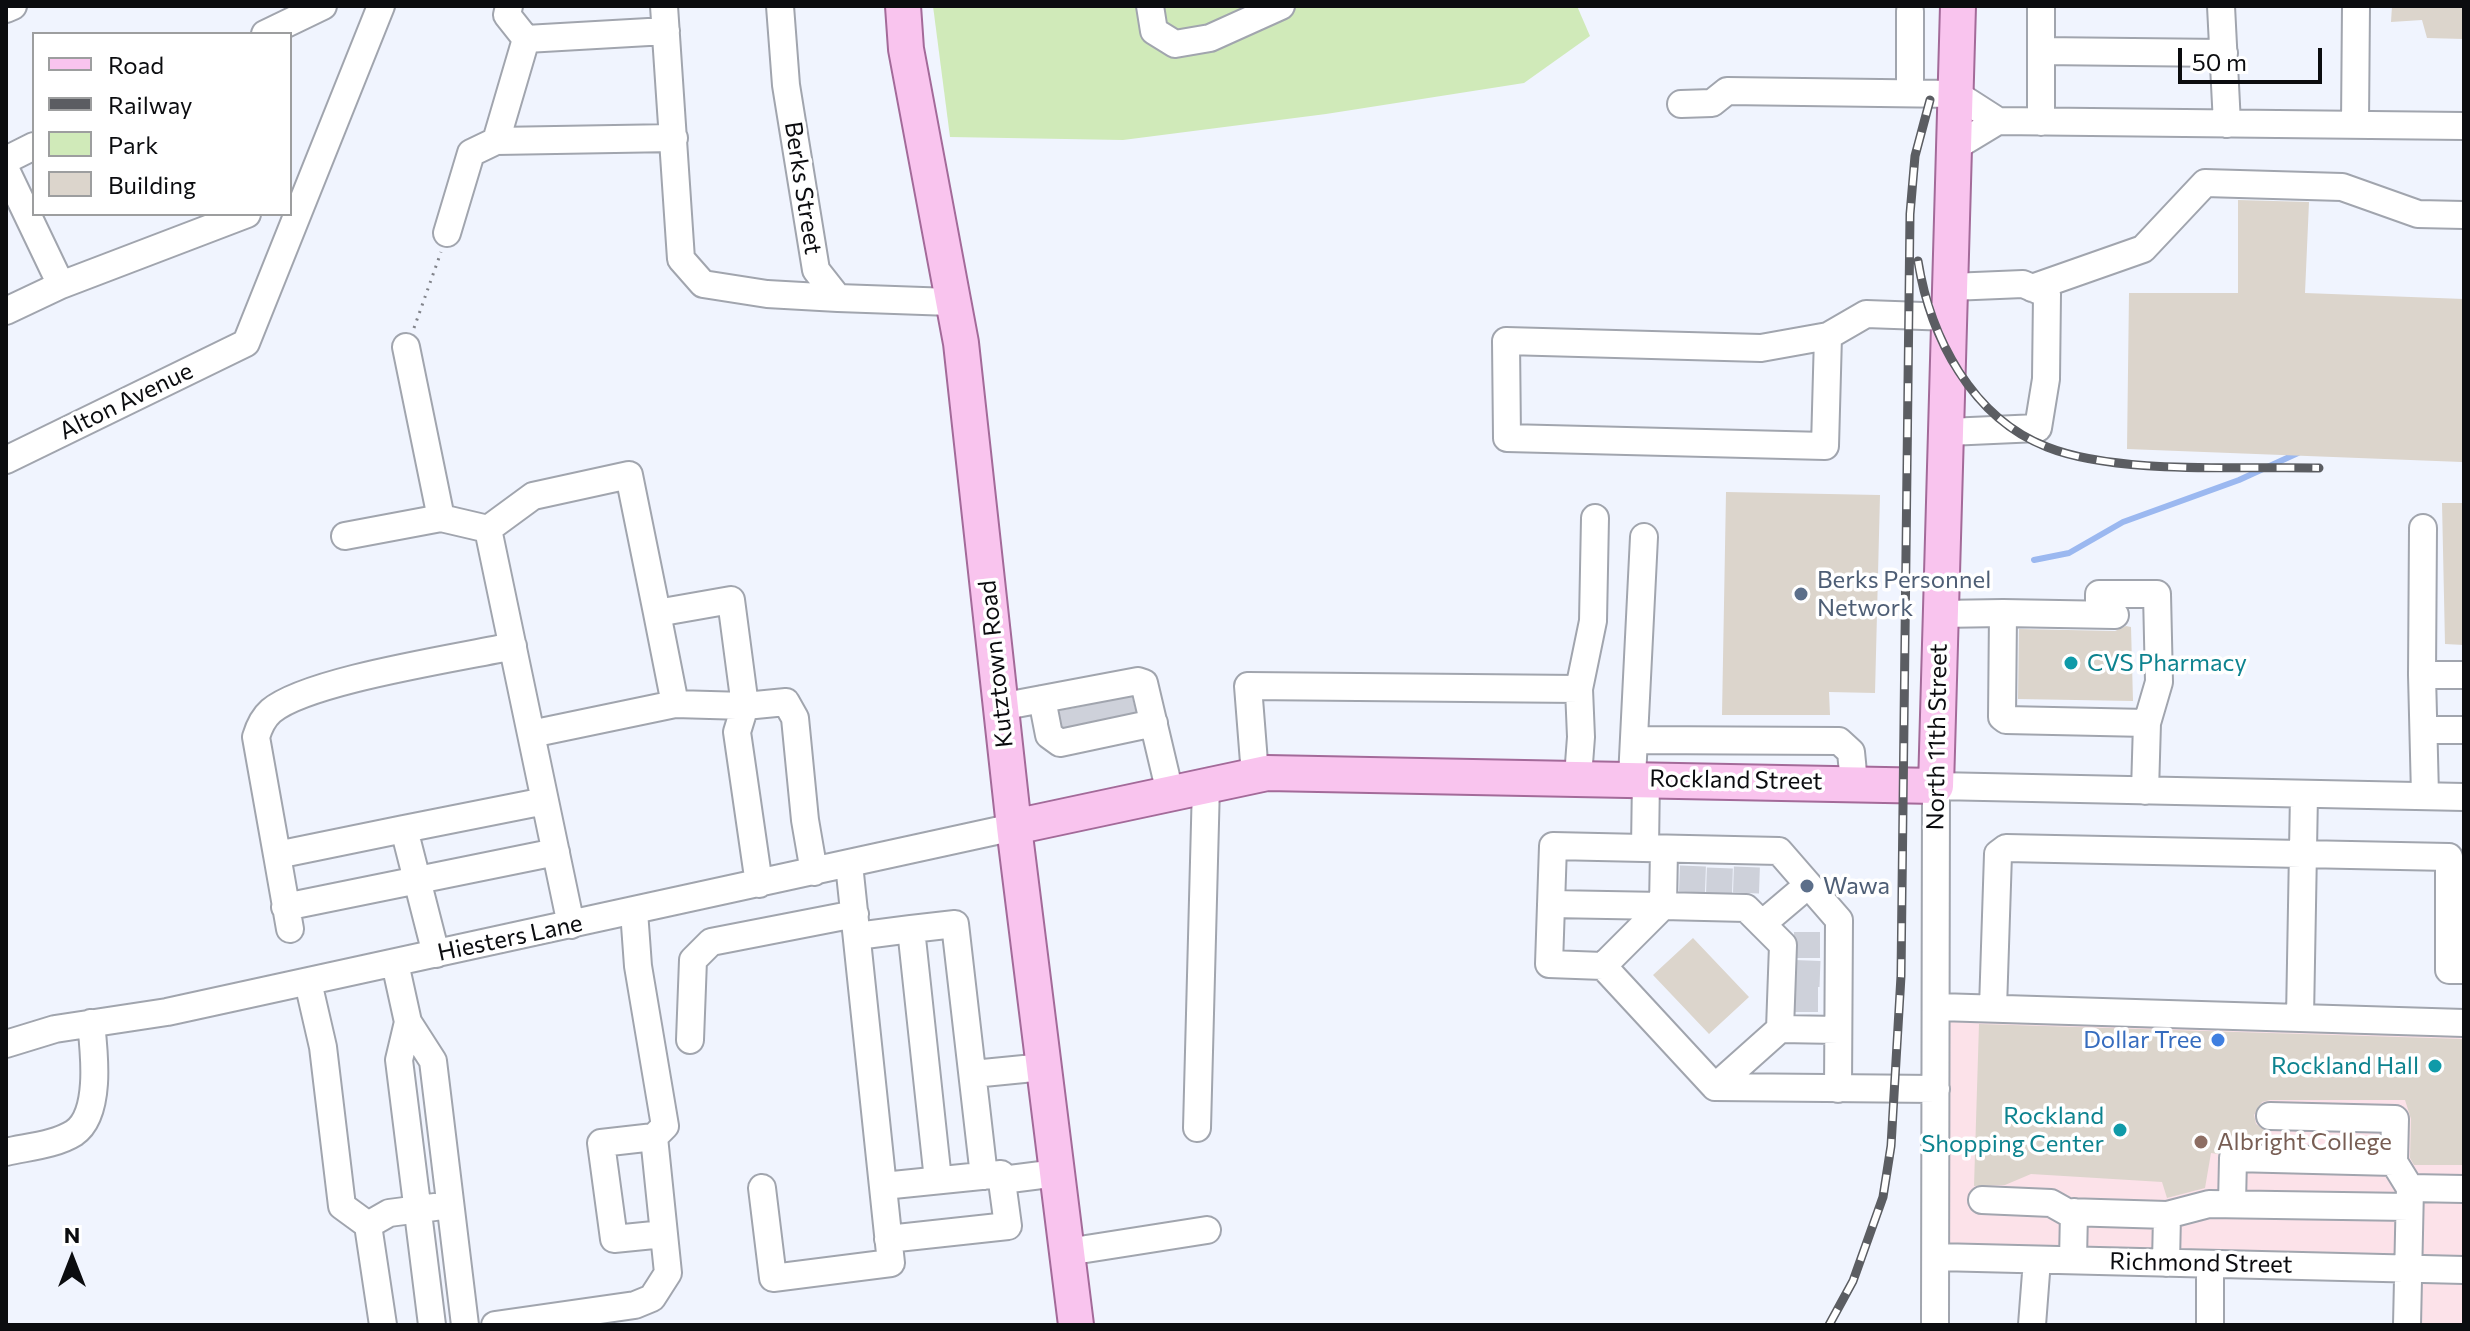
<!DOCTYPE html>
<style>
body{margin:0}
#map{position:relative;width:2470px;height:1331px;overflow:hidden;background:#f0f4fe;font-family:Commissioner,sans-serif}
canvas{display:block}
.frame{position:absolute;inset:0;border:8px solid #0b0c0f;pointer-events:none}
.legend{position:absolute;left:32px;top:32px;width:260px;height:184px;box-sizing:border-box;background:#fff;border:2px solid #9d9e9f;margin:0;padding:10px 14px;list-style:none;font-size:24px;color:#0b0c0f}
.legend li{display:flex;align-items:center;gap:16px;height:40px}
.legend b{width:40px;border:2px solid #9d9e9f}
.north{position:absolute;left:32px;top:1219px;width:80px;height:80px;-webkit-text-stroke:6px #fff;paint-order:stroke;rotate:0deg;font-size:22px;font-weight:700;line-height:32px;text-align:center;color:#0b0c0f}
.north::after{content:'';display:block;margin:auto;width:28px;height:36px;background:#0b0c0f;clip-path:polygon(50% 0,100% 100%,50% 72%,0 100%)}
.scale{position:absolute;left:2178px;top:48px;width:144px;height:36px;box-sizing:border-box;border:4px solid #0b0c0f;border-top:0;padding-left:10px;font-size:24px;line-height:28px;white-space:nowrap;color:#0b0c0f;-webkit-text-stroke:6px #fff;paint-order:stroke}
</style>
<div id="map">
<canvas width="2470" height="1331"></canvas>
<div class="frame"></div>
<ul class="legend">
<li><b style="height:10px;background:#f9c4ee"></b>Road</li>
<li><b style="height:10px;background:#5b5d62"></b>Railway</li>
<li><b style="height:22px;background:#d0eab9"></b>Park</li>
<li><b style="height:22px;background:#dcd5cc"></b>Building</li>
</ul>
<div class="north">N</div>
<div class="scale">50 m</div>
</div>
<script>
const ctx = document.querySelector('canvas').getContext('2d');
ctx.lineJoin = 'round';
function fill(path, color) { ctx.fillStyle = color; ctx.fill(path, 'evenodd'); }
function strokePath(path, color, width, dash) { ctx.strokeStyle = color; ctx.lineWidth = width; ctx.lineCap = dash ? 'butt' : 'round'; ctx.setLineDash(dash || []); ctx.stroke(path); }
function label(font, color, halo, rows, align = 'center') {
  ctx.font = font + ' Commissioner,sans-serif'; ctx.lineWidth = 7; ctx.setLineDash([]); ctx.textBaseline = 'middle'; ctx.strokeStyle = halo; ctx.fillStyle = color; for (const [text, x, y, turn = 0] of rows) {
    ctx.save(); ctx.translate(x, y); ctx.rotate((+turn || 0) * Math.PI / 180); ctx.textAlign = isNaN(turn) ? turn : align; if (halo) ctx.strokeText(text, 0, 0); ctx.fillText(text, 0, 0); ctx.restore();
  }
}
fill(new Path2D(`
 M1938 1007 2464 1027V1325H2407L2408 1269 1937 1257Z`), '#fce2e9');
fill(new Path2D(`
 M933 6H1577L1590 36 1524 83 1326 114 1123 140 950 137Z`), '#d0eab9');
strokePath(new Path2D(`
 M2034 560 2069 553 2123 522 2239 480 2298 453`), '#9bb8f0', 6);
fill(new Path2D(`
 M2392 6H2464V39L2427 38 2422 20 2391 22Z
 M2238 200 2309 202 2305 293 2464 299 2462 462 2127 449 2129 293H2238Z
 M1726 492 1880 495 1875 693 1829 692 1830 715H1722Z
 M2442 503H2464V645L2445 644Z
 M2126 626 2131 627 2133 701 2018 699 2019 629 2115 631Z
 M1693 938 1749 997 1709 1034 1653 975Z
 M1979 1024 2464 1039V1165H2414L2410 1158 2411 1119 2405 1100H2270L2262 1102 2254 1115 2256 1124 2264 1130 2262 1143 2233 1142 2225 1144 2218 1154 2211 1153 2205 1188 2167 1198 2162 1182 2031 1174 2005 1185 1974 1186Z`), '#dcd5cc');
strokePath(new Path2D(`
 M1119 698 1124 718
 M1100 702 1104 722
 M1079 707 1083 726
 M1058 711 1062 732
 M1692 892 1693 864
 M1746 893 1747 864
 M1719 894 1720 864
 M1794 945H1821
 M1794 973 1820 974
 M1792 999H1819`), '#ced1da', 26, [26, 13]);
const minor = new Path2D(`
 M509 6 507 15 526 39
 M664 6 681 259 703 284 767 294 838 298
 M780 6 786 85 816 270 838 298 951 302
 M1150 6 1154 31 1175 44 1210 38 1281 6
 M2041 6V122
 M2221 6 2227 124
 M6 9 13 6
 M1910 11V93
 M666 31 526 39 496 141 674 138
 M265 34 323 6
 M2041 51 2224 53
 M1681 104 1712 103 1727 91 1956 94 1998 121
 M2355 123 2356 6
 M1955 147 1998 121 2464 126
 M6 160 34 146
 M6 170 61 285
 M447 233 471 153 496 141
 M2032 288 2143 249 2205 183 2342 187 2418 214 2464 215
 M6 311 61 285 247 214
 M1828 336 1825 446 1507 438 1506 341 1761 348 1828 336 1866 314 1951 317
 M406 347 441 518 488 529
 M1948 432 2038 428 2046 379 2047 294 2023 284 1951 287
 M6 460 246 343 381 6
 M2423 528 2422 675H2464
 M488 529 533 496 629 475 657 613 731 600 745 706 737 732 759 884
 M488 529 571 925
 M345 536 441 518
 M657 613 675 704
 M2003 613 2115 615
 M1939 614 2003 613 2002 717 2006 720 2147 723 2145 791
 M2099 614V594H2157L2159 682 2147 723
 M2422 675 2425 795
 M1579 689 1593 621 1595 518
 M1042 699 1049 735 1060 743 1154 723
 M1000 707 1138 681 1144 683 1170 793
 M2426 730H2464
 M531 734 675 704 745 706 786 702 795 718 805 820 814 872
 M1636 740 1839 741 1851 752 1854 783
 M1255 775 1248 686 1579 689 1581 737 1578 777
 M1632 778 1644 537
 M404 829 277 855 256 737C259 727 263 718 271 711 308 680 458 658 513 646
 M1645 848 1646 778
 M1664 849 1663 906 1746 908 1783 945 1780 1029
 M277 855 290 929
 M1551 904 1663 906 1603 966 1715 1087 1936 1089
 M285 907 556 852
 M1762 924 1808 885
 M911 929 955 924 984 1176
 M2464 932 2449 931V970H2464
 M857 936 911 929 938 1180
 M436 954 404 829 545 801
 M395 963 408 1022 433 1061 465 1325
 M1603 966 1549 964 1553 846 1779 851 1839 920 1838 1089
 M308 982 323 1047 342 1206 368 1225 383 1325
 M1938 1007 2464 1023
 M1993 1008 1998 854 2006 848 2449 857V931
 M2300 1018 2304 794
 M408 1022 399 1060 432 1325
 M690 1040 693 960 711 942 855 914
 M6 1044 55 1029 167 1012 1014 827
 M973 1074 1044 1067
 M1715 1087 1780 1029 1838 1030
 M2270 1116 2395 1119 2394 1162 2410 1188
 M1197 1128 1206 785
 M654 1137 601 1143 614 1239 664 1234
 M6 1152C27 1147 55 1145 74 1133 102 1114 94 1051 91 1023
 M1002 1180 1057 1173
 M883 1186 1001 1174 1008 1226 888 1239
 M762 1188 773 1278 891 1263 849 864
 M1982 1200 2051 1203 2067 1212 2167 1215 2209 1204 2409 1207
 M2232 1204 2233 1158 2394 1162
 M368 1225 389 1213 435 1207
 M1067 1252 1207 1230
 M1937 1257 2464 1270
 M2073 1260 2074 1212
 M2166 1263 2167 1215
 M495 1325 635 1305 652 1298 668 1273 654 1137 665 1126 638 966 634 911
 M1935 1325 1936 786 2464 797
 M2032 1325 2037 1260
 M2210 1325V1264
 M2407 1325 2410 1188 2464 1189`);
const major = new Path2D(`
 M903 6 906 49 961 343 1014 827 1076 1325
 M1014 827 1267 773 1936 786 1958 6`);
strokePath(minor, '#a1a5ae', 30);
strokePath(major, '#a36a99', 38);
strokePath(new Path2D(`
 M414 328 441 252`), '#81838a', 3, [2, 6]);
strokePath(minor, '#fff', 26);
strokePath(major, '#f9c4ee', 34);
const rail = new Path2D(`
 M1918 261C1930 337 1972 418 2047 447 2117 475 2242 466 2319 468
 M1829 1325 1853 1281 1883 1197 1891 1146 1901 976 1910 214 1915 156 1930 100`);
strokePath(rail, '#5b5d62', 9);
strokePath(rail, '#fff', 6, [18]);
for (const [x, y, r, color] of [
 [1801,594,8,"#5c6f8a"],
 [2071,663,8,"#0f9aa8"],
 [1807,886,8,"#5c6f8a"],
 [2218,1040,8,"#3f7fe0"],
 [2435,1066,8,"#0f9aa8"],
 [2120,1130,8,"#0f9aa8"],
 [2201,1142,8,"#8d6e63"]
]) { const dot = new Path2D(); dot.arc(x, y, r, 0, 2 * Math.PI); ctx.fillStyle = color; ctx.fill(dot); strokePath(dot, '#fff', 3); }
label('24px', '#0b0c0f', '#fff', [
 ["Berks Street",803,188,81],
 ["Alton Avenue",126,401,-26],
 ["Kutztown Road",996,664,-96],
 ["North 11th Street",1937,737,-89],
 ["Rockland Street",1736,780,1],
 ["Hiesters Lane",510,938,-12],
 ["Richmond Street",2201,1263,1]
]);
label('24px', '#4e5e75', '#fff', [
 ["Berks Personnel",1817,580],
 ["Network",1817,608],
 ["Wawa",1823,886]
], 'left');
label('24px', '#0d838f', '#fff', [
 ["CVS Pharmacy",2087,663,"left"],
 ["Rockland Hall",2419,1066],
 ["Rockland",2104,1116],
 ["Shopping Center",2104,1144]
], 'right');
label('24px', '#366cbe', '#fff', [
 ["Dollar Tree",2202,1040]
], 'right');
label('24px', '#785e54', '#fff', [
 ["Albright College",2217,1142]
], 'left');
</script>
